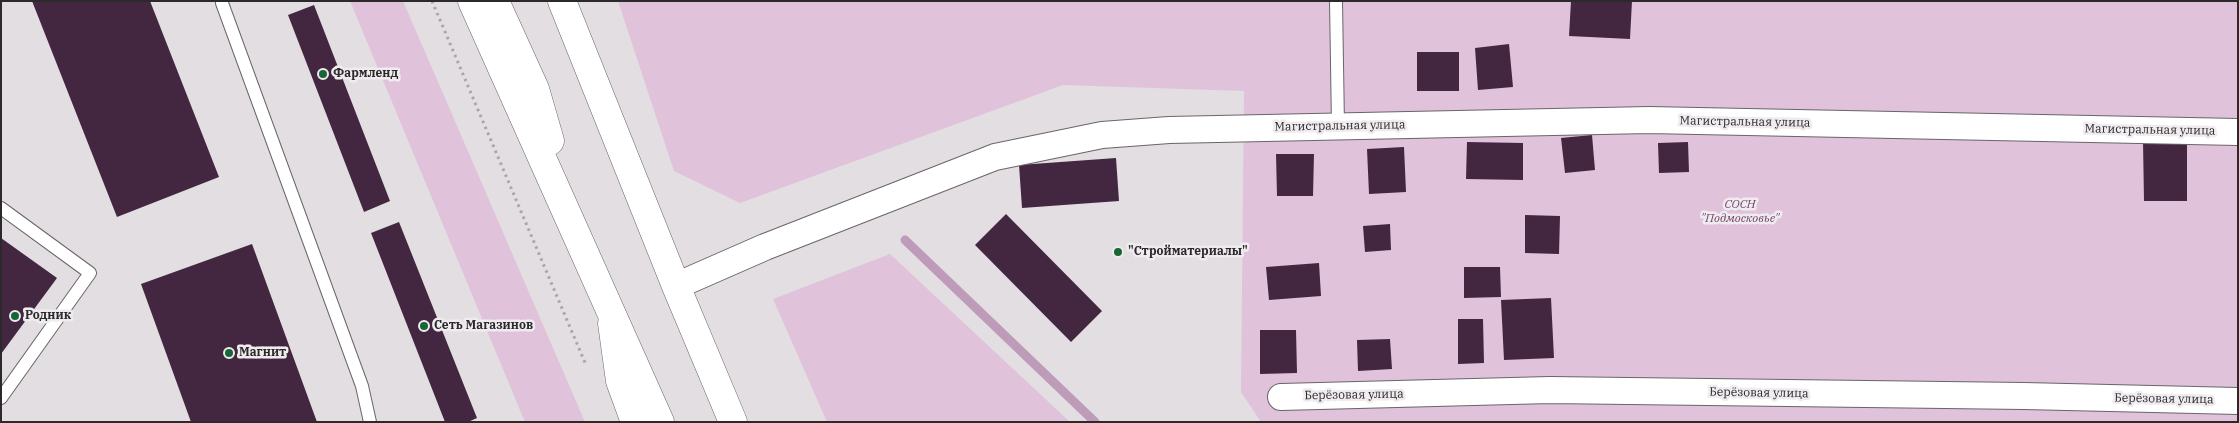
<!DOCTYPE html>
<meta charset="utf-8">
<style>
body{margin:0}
#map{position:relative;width:2239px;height:423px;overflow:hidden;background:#e2dee1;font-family:"IBM Plex Serif",serif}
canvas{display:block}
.frame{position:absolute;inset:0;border:2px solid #2b292a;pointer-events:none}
</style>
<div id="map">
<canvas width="2239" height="423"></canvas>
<div class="frame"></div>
</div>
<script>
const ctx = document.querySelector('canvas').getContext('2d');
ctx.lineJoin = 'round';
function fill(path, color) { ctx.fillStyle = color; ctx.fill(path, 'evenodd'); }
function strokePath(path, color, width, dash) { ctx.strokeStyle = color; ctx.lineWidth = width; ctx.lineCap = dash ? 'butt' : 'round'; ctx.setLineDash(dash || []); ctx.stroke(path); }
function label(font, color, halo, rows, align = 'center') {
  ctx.font = font + ' "IBM Plex Serif",serif'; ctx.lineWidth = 5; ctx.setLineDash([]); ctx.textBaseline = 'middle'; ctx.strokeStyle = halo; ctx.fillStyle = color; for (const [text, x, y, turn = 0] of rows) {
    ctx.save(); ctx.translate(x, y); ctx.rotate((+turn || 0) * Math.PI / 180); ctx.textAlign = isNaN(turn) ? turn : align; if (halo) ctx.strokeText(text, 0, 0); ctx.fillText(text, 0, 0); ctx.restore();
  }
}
fill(new Path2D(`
 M350 1H403L585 422H525Z
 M618 1H2238V422H1261L1241 392 1244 91 1063 85 740 203 674 171Z
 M890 254 1070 422H827L773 299Z`), '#e0c2db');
strokePath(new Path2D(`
 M905 240 1095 422`), '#be9cb9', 9);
fill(new Path2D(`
 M32 1H150L219 177 117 217Z
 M1571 1H1632L1630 39 1569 36Z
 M314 5 390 201 364 212 288 15Z
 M1509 44 1513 87 1478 90 1475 48Z
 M1417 52H1459V91H1417Z
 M1592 135 1595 170 1565 173 1561 138Z
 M2187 140V201H2144L2143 141Z
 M1467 142 1523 143V180L1466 179Z
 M1688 142 1689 172 1659 173 1658 143Z
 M1404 147 1406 192 1369 194 1367 149Z
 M1276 154H1314L1313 196H1277Z
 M1116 158 1119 201 1022 208 1019 165Z
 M1006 214 1102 311 1071 342 975 245Z
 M1525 215 1560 216 1559 254 1525 253Z
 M399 222 477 418 468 422H445L371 233Z
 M1390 224 1391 250 1365 252 1363 226Z
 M1 238 57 278 1 354Z
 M252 244 317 422H191L141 284Z
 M1319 263 1321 296 1269 300 1266 267Z
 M1464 267H1500L1501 297 1464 298Z
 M1551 298 1554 358 1504 360 1501 300Z
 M1458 319H1483L1484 363 1458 364Z
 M1260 330H1296L1297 373 1260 374Z
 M1390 339 1392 369 1358 371 1357 340Z`), '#432740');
const service = new Path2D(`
 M1336 1 1338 126
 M222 3 362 386 370 422
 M1 208 90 273 1 398`);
const minor = new Path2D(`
 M676 286 765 247 995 157 1102 135 1169 130 1649 120 2238 132
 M1281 397 1550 390 2024 396 2238 401`);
const tertiary = new Path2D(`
 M612 323 620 381 635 422`);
const trunk = new Path2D(`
 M472 1 660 422
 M495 1 535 89 550 141
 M562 1 676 286 733 422`);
strokePath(service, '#696568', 14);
strokePath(minor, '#696568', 28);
strokePath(tertiary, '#696568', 29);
strokePath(trunk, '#696568', 29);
strokePath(new Path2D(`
 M432 1 586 365`), '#a9a6a8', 3, [2.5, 4]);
strokePath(service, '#fff', 12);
strokePath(minor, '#fff', 26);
strokePath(tertiary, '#fff', 28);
strokePath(trunk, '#fff', 28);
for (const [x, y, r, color] of [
 [323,74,5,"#176635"],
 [1118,252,5,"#176635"],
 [15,316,5,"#176635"],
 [424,326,5,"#176635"],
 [229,353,5,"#176635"]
]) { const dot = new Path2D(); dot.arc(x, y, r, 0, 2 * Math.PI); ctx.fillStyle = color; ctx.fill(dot); strokePath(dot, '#efebef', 2); }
label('bold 12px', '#2b292a', '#efebef', [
 ["Фармленд",333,74],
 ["\"Стройматериалы\"",1128,252],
 ["Родник",25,316],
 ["Сеть Магазинов",434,326],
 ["Магнит",239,353]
], 'left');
label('12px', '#2b292a', '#efebef', [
 ["Магистральная улица",1745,122,1],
 ["Магистральная улица",1340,126,-1],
 ["Магистральная улица",2150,130,1],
 ["Берёзовая улица",1759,393,1],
 ["Берёзовая улица",1354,395,-1],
 ["Берёзовая улица",2164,399,1]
]);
label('italic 12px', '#73446d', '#efebef', [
 ["СОСН",1740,205],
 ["\"Подмосковье\"",1740,219]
]);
</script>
